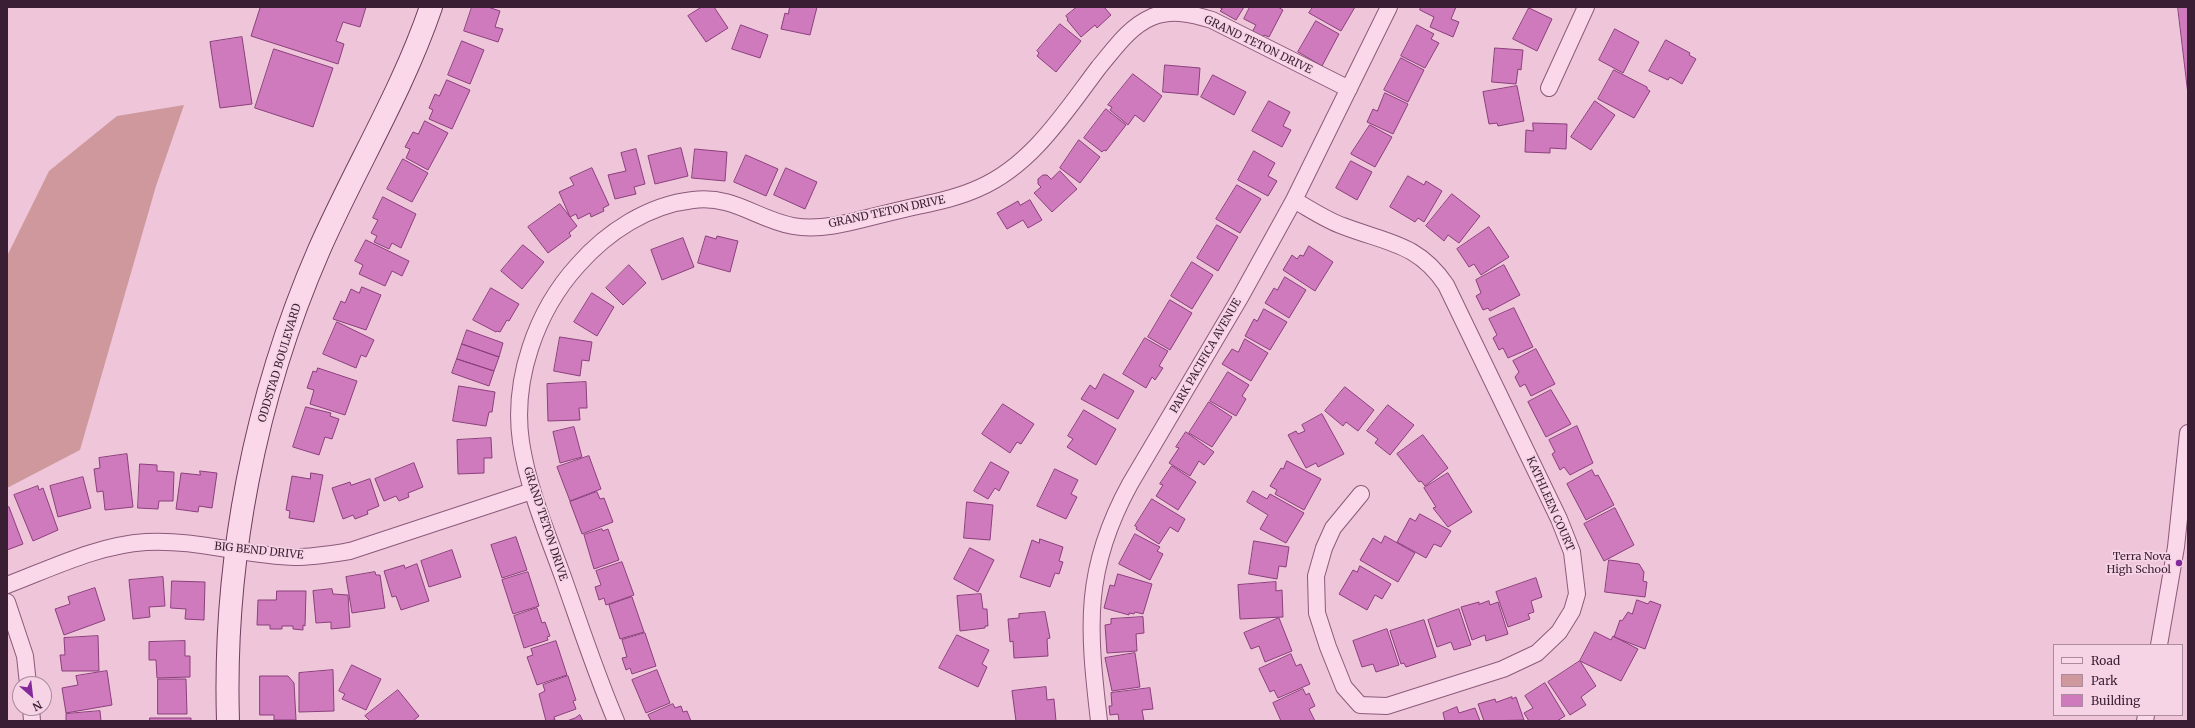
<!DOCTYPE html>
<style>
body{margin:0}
#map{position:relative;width:2195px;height:728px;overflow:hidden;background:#efc5da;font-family:Merriweather,serif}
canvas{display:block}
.frame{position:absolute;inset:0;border:8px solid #3a1e33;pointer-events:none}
.legend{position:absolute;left:2053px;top:644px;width:130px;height:72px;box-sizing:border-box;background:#f6d4e5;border:1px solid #ab8b9e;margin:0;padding:5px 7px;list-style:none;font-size:12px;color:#3a1e33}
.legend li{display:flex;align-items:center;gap:8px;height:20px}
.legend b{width:20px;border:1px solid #ab8b9e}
.north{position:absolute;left:12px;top:676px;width:40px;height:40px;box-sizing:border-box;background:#f6d4e5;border:1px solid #ab8b9e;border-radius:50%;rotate:152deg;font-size:11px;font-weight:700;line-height:16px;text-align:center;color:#3a1e33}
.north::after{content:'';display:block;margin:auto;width:14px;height:18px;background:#83299b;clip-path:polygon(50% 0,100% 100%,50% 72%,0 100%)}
</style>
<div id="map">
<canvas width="2195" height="728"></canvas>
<div class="frame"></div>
<ul class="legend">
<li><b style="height:5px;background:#fad8e9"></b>Road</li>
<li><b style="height:11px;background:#ce989d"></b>Park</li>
<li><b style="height:11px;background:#ce7abc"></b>Building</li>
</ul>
<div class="north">N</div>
</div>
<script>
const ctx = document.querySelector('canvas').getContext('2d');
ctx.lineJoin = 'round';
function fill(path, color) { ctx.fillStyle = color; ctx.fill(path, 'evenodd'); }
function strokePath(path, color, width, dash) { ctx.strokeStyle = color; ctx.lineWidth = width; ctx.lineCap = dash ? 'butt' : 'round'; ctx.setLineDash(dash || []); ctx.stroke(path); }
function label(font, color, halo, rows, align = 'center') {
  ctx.font = font + ' Merriweather,serif'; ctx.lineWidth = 3.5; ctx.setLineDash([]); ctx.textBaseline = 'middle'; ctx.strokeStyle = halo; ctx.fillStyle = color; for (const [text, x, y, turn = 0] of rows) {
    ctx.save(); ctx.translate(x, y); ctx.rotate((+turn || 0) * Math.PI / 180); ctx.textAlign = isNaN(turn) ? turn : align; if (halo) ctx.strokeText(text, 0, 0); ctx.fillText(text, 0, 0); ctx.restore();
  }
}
fill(new Path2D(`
 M184 105 156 186 80 450 7 488V256L49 171 117 116Z`), '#ce989d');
const building = new Path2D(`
 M257 7H366L360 27 343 22 336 41 344 44 338 64 251 36 260 8Z
 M472 7H488L500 11 495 27 503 29 498 42 464 31Z
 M702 7H714L728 28 706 42 688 16Z
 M790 7H817L810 35 781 29 785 13 788 14Z
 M1077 7H1104L1111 15 1097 28 1095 25 1081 37 1067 20 1068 19 1066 16Z
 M1219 7H1244L1236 20 1220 11 1222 9Z
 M1250 7H1278L1283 10 1269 37 1264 35 1262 39 1251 34 1256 25 1244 19Z
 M1313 7H1355L1341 31 1309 13Z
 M1421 7H1456L1451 19 1459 22 1453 37 1430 27 1434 17 1420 10Z
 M2178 7H2188V94Z
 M1529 8 1552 19 1537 51 1513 39Z
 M1316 21 1339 34 1322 66 1298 52Z
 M1060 24 1081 41 1056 72 1037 56 1039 53 1037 51Z
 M741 25 768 35 760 58 732 49Z
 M1417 25 1434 34 1431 39 1439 43 1425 68 1401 56Z
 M1615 29 1639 42 1623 73 1599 60Z
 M242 37 252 104 220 108 210 42Z
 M1666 40 1690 53 1689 55 1696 59 1682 84 1670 77 1668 80 1649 71Z
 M462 41 484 50 470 84 448 75Z
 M1495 48 1523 50 1521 70 1518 69 1516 84 1492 82Z
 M274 49 333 68 313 127 255 108Z
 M1401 58 1424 70 1408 102 1384 90Z
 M1165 65 1200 68 1198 95 1163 92Z
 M1614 70 1647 87V89L1650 91 1634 118 1598 99Z
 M1133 74 1162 96 1144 122 1135 115 1128 125 1110 110 1112 107 1108 105Z
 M1213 75 1246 92 1234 115 1201 97Z
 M447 80 470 90 452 129 429 119 433 110 429 108 435 94 439 96Z
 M1517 86 1524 121 1498 126 1497 123 1489 124 1483 92Z
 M1385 93 1408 104 1393 134 1367 122 1373 109 1377 111Z
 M1269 101 1290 112 1283 126 1291 130 1282 147 1252 131Z
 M1595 101 1615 115 1591 150 1571 137Z
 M1106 109 1126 125 1106 151 1104 150 1102 152 1084 138Z
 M425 121 448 133 428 170 406 158 410 149 405 147 413 132 418 134Z
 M1533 123 1567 124 1566 149 1550 148V153L1525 152 1526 130 1533 131Z
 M1370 125 1392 137 1375 167 1351 154Z
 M1079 140 1100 157 1080 183 1060 168Z
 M681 148 688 176 655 184 648 156Z
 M636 149 645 184 634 187 636 194 615 199 608 175 626 171 621 153Z
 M695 149 727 152 725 181 692 178Z
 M1254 151 1275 163 1268 176 1277 181 1268 196 1238 180Z
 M746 155 778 169 766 196 734 182Z
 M403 159 428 173 412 202 387 189Z
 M1351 161 1372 172 1357 200 1336 188Z
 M592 168 609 205 603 208 604 211 591 217 590 213 578 219 576 214 570 217 559 192 574 185 570 178Z
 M786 168 817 182 805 209 774 195Z
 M1060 171 1077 189 1052 212 1034 193 1041 187 1038 184V179L1043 175H1047L1051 179Z
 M1408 176 1424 185 1426 181 1442 191 1424 222 1418 218 1415 222 1390 207Z
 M1237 185 1261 199 1240 233 1216 219Z
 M1452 194 1480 216 1459 243 1448 235 1444 241 1426 226Z
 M383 197 416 214 401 248 392 243 389 249 374 242 377 236 371 233 378 220 373 218Z
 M1030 200 1042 220 1028 228 1023 220 1007 229 997 213 1018 201 1020 205Z
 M560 204 577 226 569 233 571 236 548 253 528 227Z
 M1217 225 1238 237 1218 271 1197 258Z
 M1489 227 1509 257 1481 275 1474 264 1469 267 1457 249Z
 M706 236 716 239 717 236 738 241 730 272 698 263Z
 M683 238 694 267 662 280 651 250Z
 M366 240 409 261 402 276 392 271 385 286 359 274 363 265 355 261Z
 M523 245 544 262 522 289 501 271Z
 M1309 246 1333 262 1315 291 1283 270 1292 255 1297 259 1300 255 1303 256Z
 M1192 262 1213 275 1192 309 1171 296Z
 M629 265 646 283 623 305 606 288Z
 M1504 265 1520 295 1490 311 1488 308 1483 310 1476 296 1481 293 1476 280Z
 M1285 277 1306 290 1289 318 1265 303 1274 288 1277 290Z
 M362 287 381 295 366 330 333 319 341 301 345 303 351 289 359 293Z
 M491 288 519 304 509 321 507 320 500 332 497 331 496 332 473 320Z
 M592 293 614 307 597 336 574 322Z
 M1170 300 1192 313 1170 350 1148 337Z
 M1514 308 1533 347 1508 358 1503 348 1499 350 1493 338 1497 335 1489 319Z
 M1264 309 1287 322 1270 350 1245 336 1254 319 1257 321Z
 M337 322 374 340 366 357 361 355 356 368 323 354Z
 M467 330 503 343 499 357 462 344Z
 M560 337 592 342 589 361 582 360 580 376 554 371Z
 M1145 338 1168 351 1159 366 1163 368 1155 380 1152 377 1146 388 1123 374Z
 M1245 339 1268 353 1251 381 1222 364 1232 349 1238 352Z
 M462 344 499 357 494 371 457 359Z
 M1536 349 1555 384 1531 396 1525 384 1520 387 1515 377 1519 372 1513 361Z
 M457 359 494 371 489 386 452 373Z
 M318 368 357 381 345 415 310 404 314 390 307 388 313 371 316 372Z
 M1228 372 1249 385 1242 396 1246 399 1236 416 1210 401Z
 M1104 374 1134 391 1118 419 1081 399 1090 385 1095 389Z
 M586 382 587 408H579L580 420 548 421 547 384Z
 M459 386 495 392 492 412H489L486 426 453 421Z
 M1345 387 1374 410 1358 431 1346 422 1343 426 1325 411Z
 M1551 390 1571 424 1546 437 1528 402Z
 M1209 402 1232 417 1212 447 1189 433Z
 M1003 404 1034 424 1021 444 1017 442 1010 453 982 434Z
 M1388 405 1414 425 1390 455 1375 443 1378 439 1367 431Z
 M306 407 331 413 330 416 339 419 332 439 325 437 319 455 293 447Z
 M1084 410 1116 429 1096 465 1067 447 1073 439 1068 436Z
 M1322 414 1344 454 1318 467 1316 463 1306 468 1288 435 1296 431 1298 434 1305 431 1302 425Z
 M1577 426 1593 463 1570 475 1564 467 1560 470 1552 454 1555 452 1549 440Z
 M574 427 582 457 560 463 553 432Z
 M1186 432 1214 452 1204 465 1199 461 1190 476 1169 463 1179 448 1176 447Z
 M1423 435 1448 468 1425 486 1421 481 1419 482 1397 454Z
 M491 438 492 458H484V473L458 474 457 440Z
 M127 454 133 507 105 510 103 491 97 492 94 469 100 468 99 458Z
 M589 456 601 489 570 501 557 467Z
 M1287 461 1321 479 1304 510 1275 494 1277 490 1270 486 1281 468 1283 469Z
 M991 462 1009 472 999 491 995 488 988 499 974 491Z
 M414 463 423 487 408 493 409 497 399 501 396 496 384 501 375 479Z
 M140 464 157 465V471L174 472 173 501H159L158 509 138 508Z
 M1172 466 1196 482 1178 510 1156 496 1163 485 1160 484Z
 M1055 469 1078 480 1071 494 1077 497 1066 519 1037 506Z
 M1592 470 1595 476 1598 475 1614 505 1586 520 1567 484Z
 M200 471 217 473 212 508 199 506 198 512 176 509 181 473 200 475Z
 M311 473 323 475 314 522 289 518 290 511 286 510 292 476 310 479Z
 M1448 473 1472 512 1448 527 1433 508 1436 507 1424 488Z
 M83 477 91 508 58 517 50 486Z
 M370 479 379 506 367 511 368 514 355 519 353 515 343 519 332 488 350 482 351 485Z
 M38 486 39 490 43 488 58 530 33 541 14 495Z
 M1253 491 1267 499 1270 494 1304 513 1286 543 1260 529 1268 515 1247 502Z
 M597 492 600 499 604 498 613 522 582 534 570 502Z
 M1152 499 1185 519 1178 532 1170 527 1159 544 1136 529 1137 527 1135 526Z
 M967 502 993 505 990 540 964 538Z
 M9 507 23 544 7 550V508Z
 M1615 508 1634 545 1604 561 1584 524Z
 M1420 514 1451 531 1441 547 1434 544 1426 558 1397 542 1410 518 1415 521Z
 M602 529 603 531 608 529 619 560 594 569 584 535Z
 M1135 534 1160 547 1157 551 1163 554 1150 580 1119 564Z
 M1385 536 1415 553 1398 582 1360 560 1373 538 1381 543Z
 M516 537 527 570 502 578 491 545Z
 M1040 539 1063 547 1059 561 1063 562 1059 574 1055 573 1050 587 1020 577 1032 540 1039 543Z
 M1254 541 1289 547 1286 567 1279 566 1277 579 1249 574Z
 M970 548 994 560 978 592 954 579Z
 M452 550 461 577 429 587 421 561Z
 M1609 560 1639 564 1644 572 1643 581 1647 582 1645 597 1605 592Z
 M622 562 634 595 606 605 604 598 599 600 595 587 601 585 596 571Z
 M417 564 429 601 401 610 396 596 392 597 384 571 404 565 405 568Z
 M1360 566 1391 584 1382 599 1375 595 1367 610 1339 594 1353 570 1357 572Z
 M375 572 376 575H380L385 608 352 613 346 577Z
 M528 572 539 606 513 614 502 580Z
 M1118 574 1152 584 1143 614 1135 612 1134 614 1129 613V615L1104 608 1110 585 1114 586Z
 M163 577 165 606 149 607 150 617 133 619 129 580Z
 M1536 578 1542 597 1531 601 1534 612 1528 614 1530 619 1508 627 1496 592Z
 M172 581 205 582 204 620 185 619 186 609 171 608Z
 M1276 582V591L1282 590 1283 617 1240 619 1238 585Z
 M95 588 105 620 64 635 55 609 70 604 68 597Z
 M332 589 333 594 348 595 350 627 331 629V622L316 623 313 591Z
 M277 591H306L305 626 303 625V630L293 629V626H282V629H270V625H257L258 600H276Z
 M981 594 983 609H987L988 626H985V628L960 631 957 596Z
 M632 597 644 632 620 639 609 605Z
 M1637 600 1648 604 1650 601 1661 605 1645 649 1614 637 1620 620 1622 621 1628 612 1632 614Z
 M1489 601 1490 605 1498 602 1508 634 1486 641 1485 635 1472 640 1461 607 1479 602V604Z
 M537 608 542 623 545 622 550 636 547 637 548 640 524 648 514 616Z
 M1459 609 1471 645 1454 650 1451 642 1437 647 1428 620Z
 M1045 612 1050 638 1047 639 1048 656 1014 658 1013 641 1010 642 1008 619 1019 618V614Z
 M1143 617 1144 633 1136 634 1137 651 1107 653 1105 625 1111 624V619Z
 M1279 618 1292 651 1265 662 1259 646 1251 649 1244 633Z
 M1424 620 1436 657 1406 667 1404 663 1401 664 1390 631Z
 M1387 629 1399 665 1376 672 1373 664 1362 667 1353 641Z
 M1595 632 1611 640 1613 636 1638 649 1621 681 1580 661Z
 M645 633 656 666 632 674 630 668 626 670 622 658 627 657 622 640Z
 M957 635 989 650 982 664 987 667 978 687 939 668Z
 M98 636 99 671H62L60 655H65L64 638Z
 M185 641V656H190V677L157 678 156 660H149V642Z
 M556 641 567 675 537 685 527 657 533 655 531 649Z
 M1135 653 1140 687 1112 691 1105 658Z
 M1291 654 1296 666 1301 664 1310 684 1278 698 1274 690 1270 692 1259 669Z
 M1580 661 1596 686 1581 697 1586 705 1570 715 1548 682Z
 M352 665 381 679 366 710 342 699 345 694 339 691Z
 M333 670 334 711 299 712V673Z
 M657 670 670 703 646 713 632 680Z
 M107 671 112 705 66 713 62 688 78 685 76 676Z
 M260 676H288L294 683 296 720H274V715H260Z
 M568 676 576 700 573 701 576 709 554 717 555 720 546 721 539 694 545 691 543 685Z
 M158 679H186L187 714H158Z
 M1545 683 1565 716 1557 721H1529L1524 713 1533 708 1525 696Z
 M1046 687 1047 700 1054 699 1056 721H1016L1012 691Z
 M1150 688 1153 709 1142 710 1144 721H1119L1118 714 1110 715 1109 706H1112L1111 693Z
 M1303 689 1306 695 1309 693 1315 706 1309 709 1315 721H1281L1273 703Z
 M398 690 419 716 413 721H370L365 716Z
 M1512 697V699L1516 697 1524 720 1484 721 1478 704 1495 699 1496 702Z
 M673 704 675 708 681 706 683 712 687 711 691 721H651L648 715Z
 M1457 707 1459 713 1475 708 1480 721H1445L1443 713Z
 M100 711 101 721H66V714Z
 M580 715 583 721H567L575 718Z
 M150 718H191V721H150Z`);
fill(building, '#ce7abc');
strokePath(building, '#8b3f7c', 1);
const street = new Path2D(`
 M1549 88 1586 7
 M1294 200C1310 209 1326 220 1343 226 1387 243 1418 243 1446 285L1559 519 1572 552 1577 594 1572 611 1559 632 1537 653 1503 669 1387 706 1360 705 1344 687 1328 647 1317 613 1316 576 1324 548 1333 528 1361 494
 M7 585C52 568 98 545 146 542 197 539 245 556 295 557 314 557 331 554 350 551L532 491
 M7 602 25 656 28 684
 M2159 645 2176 547 2188 433
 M31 708 32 721
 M616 721C596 674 580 625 563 577 547 533 528 488 521 442 512 380 536 311 578 265 607 232 648 205 693 200 734 195 756 219 793 226 827 232 864 218 896 211 924 204 953 200 979 188 1032 165 1065 112 1099 67 1115 48 1129 27 1152 17 1173 9 1192 14 1212 20L1349 89
 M1099 721C1088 627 1083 570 1130 484L1241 296 1294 200 1389 7
 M2145 721 2146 715`);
const secondary = new Path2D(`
 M228 721C223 561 255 397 319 250 355 168 402 92 431 7`);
strokePath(street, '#8b5a7b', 18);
strokePath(secondary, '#6d3d5e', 24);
strokePath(street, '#fad8e9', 16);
strokePath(secondary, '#fad8e9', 22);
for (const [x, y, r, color] of [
 [2179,563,4,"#83299b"]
]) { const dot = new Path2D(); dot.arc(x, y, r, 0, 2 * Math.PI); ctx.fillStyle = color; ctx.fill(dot); strokePath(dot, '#f6d4e5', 1.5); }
label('11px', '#3a1e33', '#f6d4e5', [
 ["GRAND TETON DRIVE",1258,45,26],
 ["GRAND TETON DRIVE",887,212,-12],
 ["PARK PACIFICA AVENUE",1206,356,-60],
 ["ODDSTAD BOULEVARD",280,363,-73],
 ["KATHLEEN COURT",1550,504,66],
 ["GRAND TETON DRIVE",545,524,72],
 ["BIG BEND DRIVE",259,551,6]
]);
label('11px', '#3a1e33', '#f6d4e5', [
 ["Terra Nova",2171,557],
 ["High School",2171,570]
], 'right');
</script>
